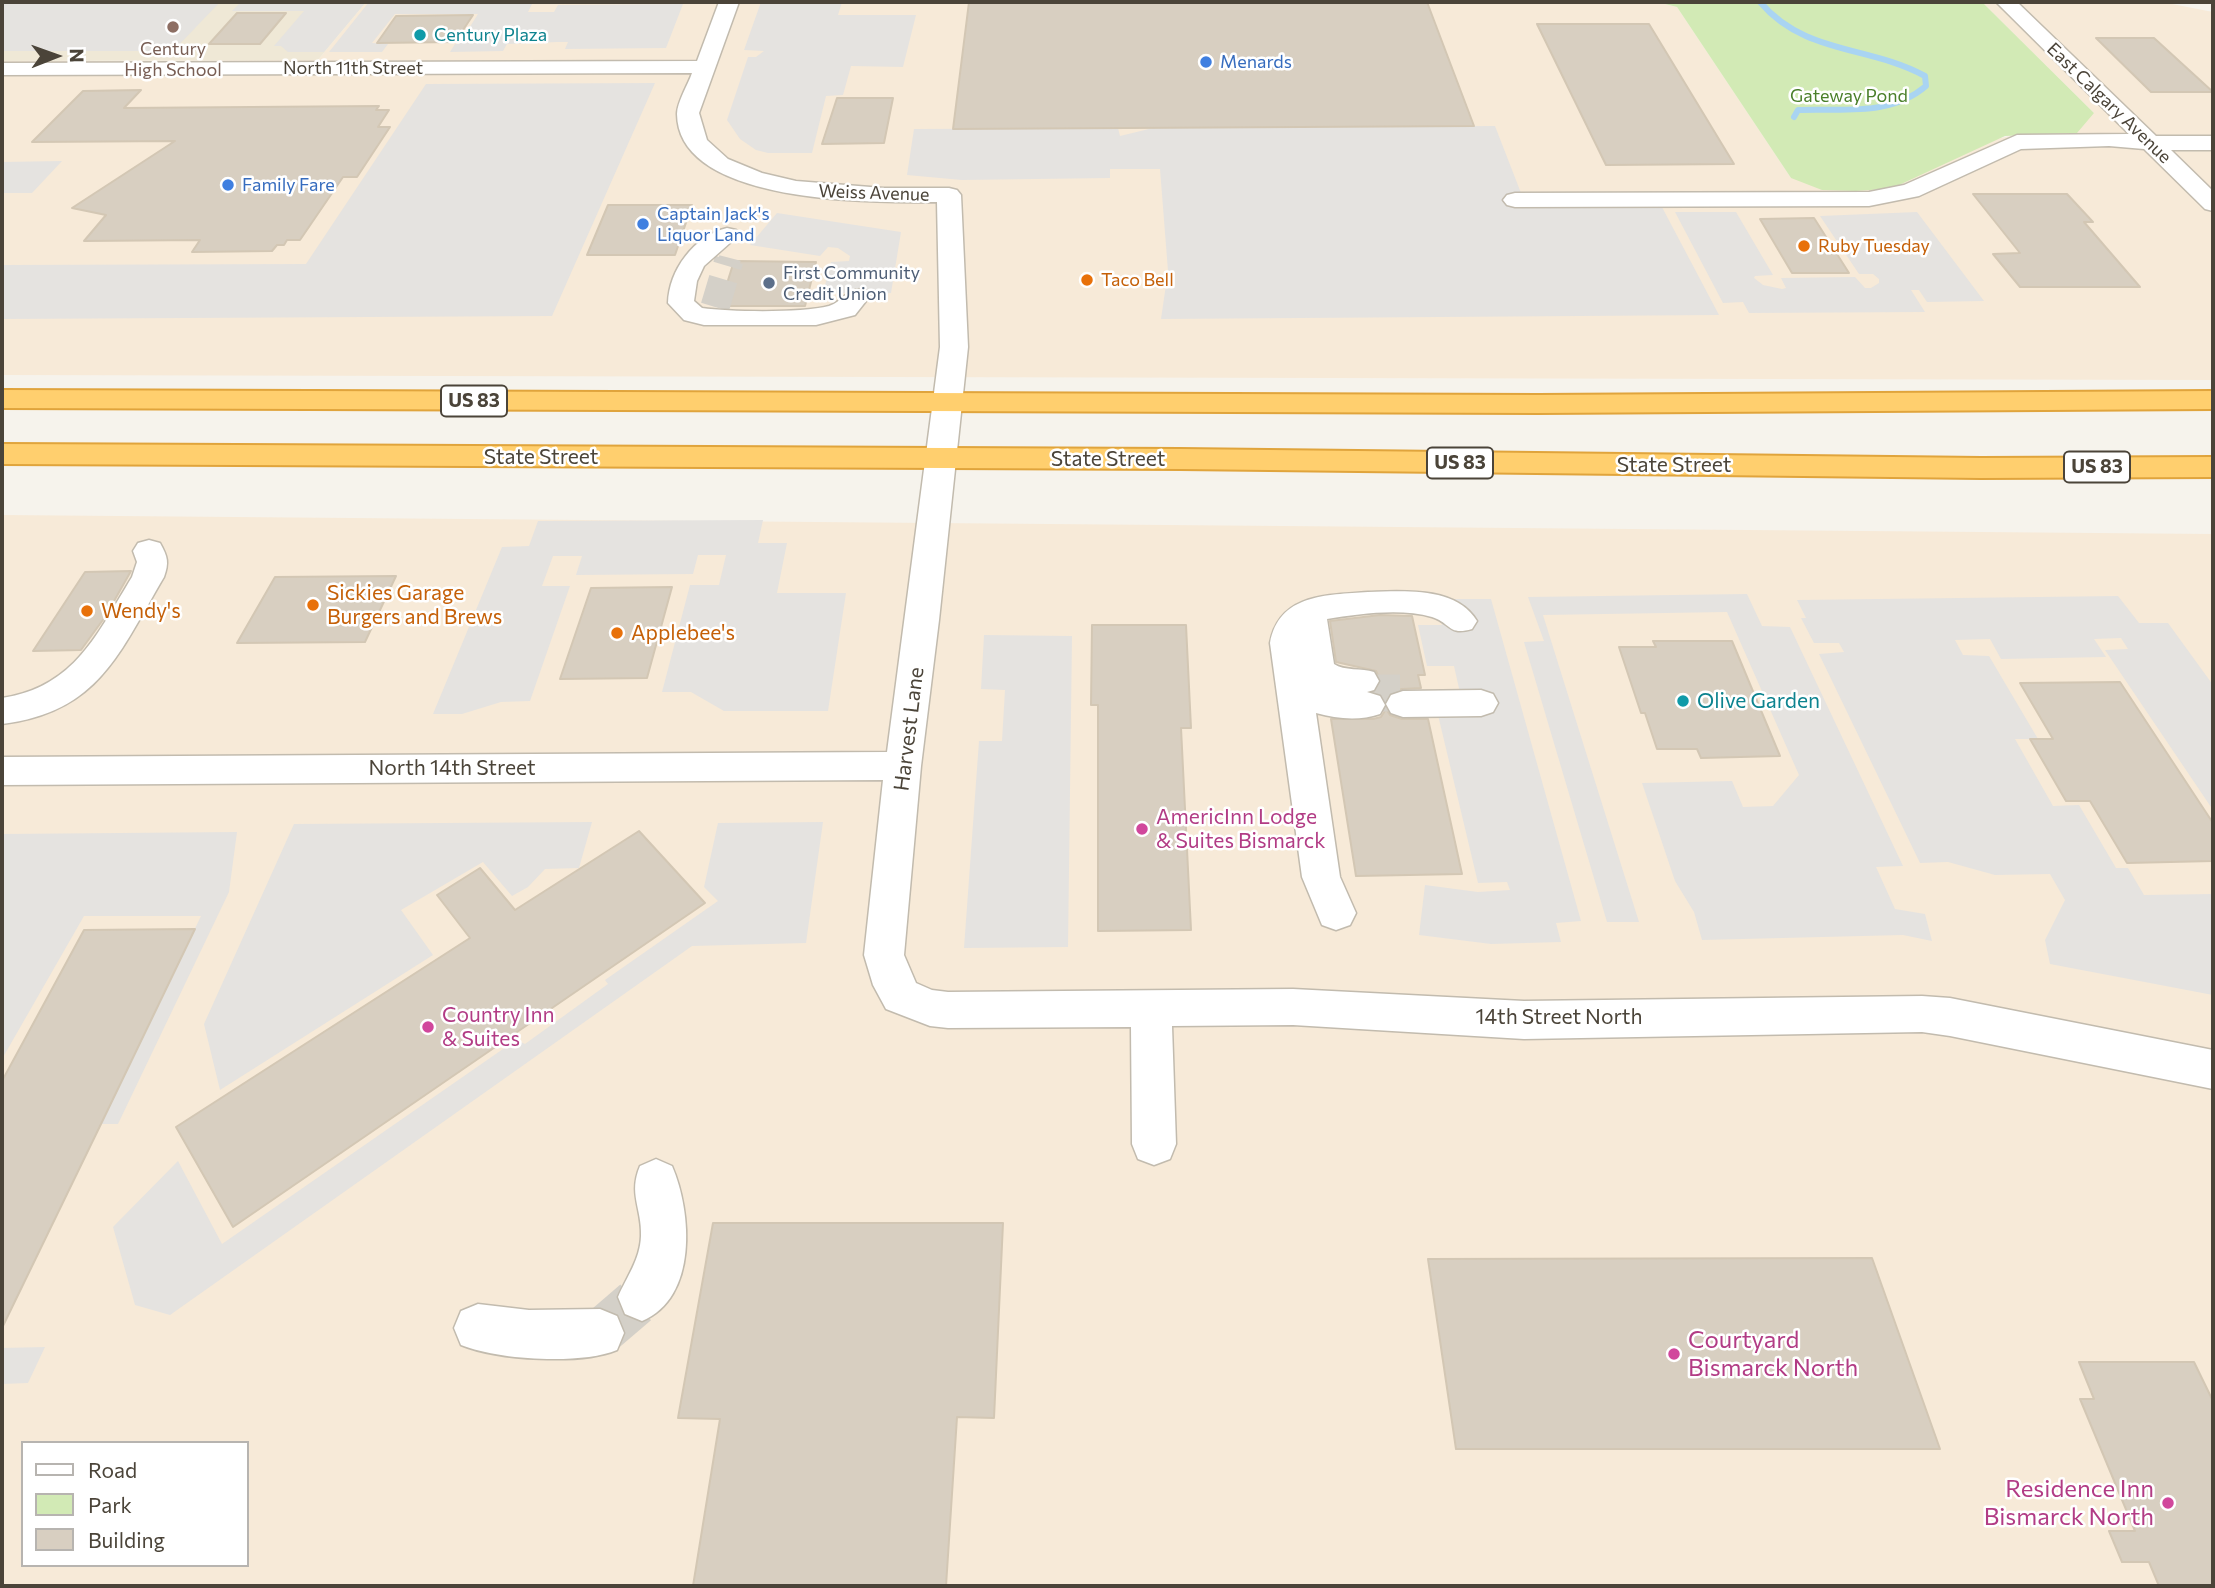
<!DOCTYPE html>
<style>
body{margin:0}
#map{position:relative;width:2215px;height:1588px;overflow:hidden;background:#f6f3ec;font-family:Commissioner,sans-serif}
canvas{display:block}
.frame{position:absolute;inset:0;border:4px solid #4b4439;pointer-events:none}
.legend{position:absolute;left:21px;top:1441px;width:228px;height:126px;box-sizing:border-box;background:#fff;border:2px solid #b7b4b0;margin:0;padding:9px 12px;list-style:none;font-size:21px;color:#4b4439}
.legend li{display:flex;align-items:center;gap:14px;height:35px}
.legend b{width:35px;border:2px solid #b7b4b0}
.north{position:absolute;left:21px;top:21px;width:70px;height:70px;-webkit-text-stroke:5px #fff;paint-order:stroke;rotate:89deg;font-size:19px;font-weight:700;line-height:28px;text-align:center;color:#4b4439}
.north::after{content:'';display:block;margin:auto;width:24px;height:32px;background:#4b4439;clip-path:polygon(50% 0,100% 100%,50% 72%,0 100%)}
</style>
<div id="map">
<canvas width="2215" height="1588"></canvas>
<div class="frame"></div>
<ul class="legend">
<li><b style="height:9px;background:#fff"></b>Road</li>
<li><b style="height:19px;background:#d2eab5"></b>Park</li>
<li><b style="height:19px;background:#d8cfc1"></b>Building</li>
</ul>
<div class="north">N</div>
</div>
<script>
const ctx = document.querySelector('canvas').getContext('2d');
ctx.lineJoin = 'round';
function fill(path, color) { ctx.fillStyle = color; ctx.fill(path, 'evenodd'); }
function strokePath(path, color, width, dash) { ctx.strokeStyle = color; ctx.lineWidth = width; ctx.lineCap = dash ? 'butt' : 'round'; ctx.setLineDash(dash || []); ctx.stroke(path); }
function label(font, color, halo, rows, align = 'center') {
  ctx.font = font + ' Commissioner,sans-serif'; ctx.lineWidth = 5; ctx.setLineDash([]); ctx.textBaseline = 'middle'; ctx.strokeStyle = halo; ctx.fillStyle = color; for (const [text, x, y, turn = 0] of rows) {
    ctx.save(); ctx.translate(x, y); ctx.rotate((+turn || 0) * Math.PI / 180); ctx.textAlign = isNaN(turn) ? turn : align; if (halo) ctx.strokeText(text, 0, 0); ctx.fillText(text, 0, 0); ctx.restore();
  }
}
fill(new Path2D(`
 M366 2H1657L1677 7 1791 178 2027 133 2094 113 1982 2H2162L2213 12V380L2 375V61L318 60Z
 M2 515 2213 534V1586H2ZM23 1443H247V1565H23Z`), '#f7ead8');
fill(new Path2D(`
 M2 2H366L318 60 2 61Z`), '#efe8d6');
fill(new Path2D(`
 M1657 2H1982L2094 113 2077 133 2005 136 1899 185 1884 189 1856 191 1822 190 1791 178 1677 7Z`), '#d2eab5');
fill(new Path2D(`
 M2 2H220L173 51H2Z
 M241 2H366L324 52H288L281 46H274L304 11H232Z
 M369 2H533L528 12H554L558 5 683 4 666 48 565 49 568 42H558L507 44 503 51 450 52 455 44H459L478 14H395L372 43 388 44 382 52H329Z
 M761 2H842L838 15H916L903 67 851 66 843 95 826 96 812 153H768L756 150 740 139 727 120 748 57H756L764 51 744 50Z
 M655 83 552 316 2 319V265L306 264 426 84Z
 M1495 126 1521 193 1654 192 1719 315 1161 319 1168 271 1160 169H1110V178L962 180 907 175 914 129 1118 128 1120 136 1153 128Z
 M62 161 32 193H2V162Z
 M1675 212H1736L1773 275 1755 276 1754 278 1763 285 1782 289 1786 288 1781 278 1855 277 1865 288H1871L1879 283V279L1873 274H1859L1820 216 1917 212 1984 301 1927 302 1919 290H1911L1925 312 1749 313 1743 302 1723 303Z
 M777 213 901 232 891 293H823L831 262 849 261 850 256 838 248 828 247 820 256 750 245Z
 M763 520 758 543H787L777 593H846L828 711H724L691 692H662L690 585H719L726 555H698L693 574 576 575 582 556H553L542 586H570L530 701 501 702 462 714H433L502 547 529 546 538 521Z
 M1747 594 1762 626 1790 627 1903 866 1876 867 1895 909 1925 914 1932 941 1903 935 1702 940 1694 912 1675 881 1642 783 1732 781 1743 807 1773 806 1799 775 1727 612 1543 615 1639 922H1607L1524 642 1544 641 1528 597Z
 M2118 596 2139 623H2168L2213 685V810L2105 650 2128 649 2121 638 2094 639 2106 657 2001 659 1990 639 1955 640 1963 655 1989 656 2038 739H2015L2053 806 2079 805 2116 868H2128L2144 895 2213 894V995L2050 964 2045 940 2065 900 2050 874 1995 875 1948 862 1920 863 1819 654 1844 652 1839 643H1814L1801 618H1806L1797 600Z
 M1435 599H1491L1581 921 1556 923 1561 942 1491 944 1419 935 1425 885 1478 892 1510 890 1507 882 1478 883 1438 715H1465L1454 666H1427L1418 625H1442Z
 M984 635 1072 636 1068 947 964 948 979 741H1002L1005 690 981 689Z
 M592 822 579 868 545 869 528 887 512 896 483 862 401 910 433 955 220 1090 204 1024 294 824Z
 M823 822 806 943 692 946 170 1315 135 1305 113 1227 178 1161 222 1244 516 1040 525 1044 608 984 605 980 718 901 704 887 718 823Z
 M237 832 229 892 118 1124H101L201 916H84L2 1059V834Z
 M45 1347 28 1383 2 1384V1348Z`), '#e5e3e0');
strokePath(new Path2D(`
 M1760 2C1805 55 1868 45 1925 76L1926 86C1890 117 1842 108 1798 110L1794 117`), '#a9d4f2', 6);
const building = new Path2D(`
 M969 2H1427L1474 126 953 129Z
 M237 13H286L260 44H209Z
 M473 15 455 42 377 43 396 16Z
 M1537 24H1649L1734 164 1606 165Z
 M2096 38H2154L2213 92H2151Z
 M141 90 124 108 379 106 376 110H389L378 127H390L357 177H343L300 240H287L284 245H277L272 251 192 252 200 240 84 241 106 215 72 208 175 141 32 142 83 91Z
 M837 98H893L884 143 822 144Z
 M1973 194H2067L2093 222H2084L2140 287H2020L1993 254 2020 253Z
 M608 205H692L675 255H587Z
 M1814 218 1849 273H1792L1760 219Z
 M734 261 816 262 805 306H720Z
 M131 571 105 617 81 650 33 651 85 572Z
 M396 576 365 642 237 643 275 577Z
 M672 587 647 678 560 679 591 588Z
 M1380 615 1412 616 1425 675H1418L1421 688 1402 689 1390 693 1385 700 1382 695 1376 692 1381 682 1376 671 1336 662 1330 621Z
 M1092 625H1186L1191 728H1181L1191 930 1098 931V705H1091Z
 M1653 641H1732L1780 756 1701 758 1697 749H1657L1645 713H1641L1619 647H1656Z
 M2120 682 2213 823V861L2127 863 2090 801H2066L2030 739H2053L2020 683Z
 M1386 709 1390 715 1402 719H1428L1462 874 1356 876 1331 719H1373L1381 717Z
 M639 831 705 903 233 1227 176 1127 470 938 437 895 480 868 515 910Z
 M195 929 101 1124 2 1328V1081L84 930Z
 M713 1223H1003L994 1418 957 1417 946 1586H693L720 1419 678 1418Z
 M1872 1258 1940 1449H1456L1428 1259Z
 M2079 1362H2194L2213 1401V1586H2159L2149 1562H2122L2109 1531H2135L2080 1399H2094Z`);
fill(building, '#d8cfc1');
strokePath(building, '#d3c7b4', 2);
strokePath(new Path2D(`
 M729 262 730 258`), '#d4d0c8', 22, [22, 11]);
strokePath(new Path2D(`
 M715 307 729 260`), '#d4d0c8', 29, [29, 14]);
strokePath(new Path2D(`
 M1366 693H1400`), '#d4d0c8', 37, [37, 18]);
strokePath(new Path2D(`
 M600 1333 642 1297`), '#d4d0c8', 47, [47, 24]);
const minor = new Path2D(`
 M719 2H739L699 113 707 140 728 159 762 173 796 181 883 188H949L957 190 961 195 968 347 939 620 921 766 904 955 916 983 932 990 948 992 1293 989 1524 1001 1922 996 1950 998 2213 1050V1089L1950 1036 1922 1032 1524 1039 1293 1025 1172 1026 1176 1144 1170 1159 1154 1165 1138 1159 1132 1144 1131 1027 948 1028 930 1026 886 1009 873 985 864 955 883 780 2 785V757L887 752 940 347 937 202C876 203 678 205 677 114 677 102 688 85 692 73L2 75V63L697 61Z
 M1996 2H2017L2156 136H2213V150H2171L2213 191V211L2205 209 2144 149 2109 146 2021 149 1919 196 1869 206 1515 207 1507 205 1503 200 1507 195 1515 193 1869 192 1904 185 2017 135 2129 134Z
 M727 228 736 230 739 235 704 266 697 281 694 301 702 308C731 312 802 313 829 306 845 301 846 286 866 290L870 296 855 315 816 325H704L684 320 668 303C669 270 694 236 727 228Z
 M149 540 160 543C168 557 169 563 164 577 119 653 99 712 2 724V698C75 687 97 634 132 577L137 562 133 551 138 543Z
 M1368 592C1403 591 1456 586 1477 621L1472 629C1448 636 1451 623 1432 617 1400 608 1359 614 1327 619L1334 664C1344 671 1362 668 1374 672L1379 681 1374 690 1367 692 1380 696 1385 705 1380 714C1359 721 1338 719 1316 713L1340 877 1356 913 1350 925 1336 930 1322 925 1302 877 1270 643C1279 594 1326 595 1368 592Z
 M1481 690 1493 694 1498 703 1493 712 1481 716 1403 717 1391 713 1386 704 1391 695 1403 691Z
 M656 1159 672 1166C692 1212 698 1298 642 1321L625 1314 618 1297C627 1276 640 1260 641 1236 642 1208 628 1194 640 1166Z
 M478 1304 529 1310 600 1309 617 1316 624 1333 617 1350C581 1365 498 1360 461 1345L454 1328 461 1311Z`);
const highway = new Path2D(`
 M2 390 1538 395 2213 391V409L1538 413 2 408Z
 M2 444 1180 449 1981 458 2213 457V477L1981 478 1180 469 2 464Z`);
strokePath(minor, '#c2bbae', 3);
strokePath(highway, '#e0a43c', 4);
fill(minor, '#fff');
fill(highway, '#ffcf6e');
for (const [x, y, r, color] of [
 [173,27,7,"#8d6e63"],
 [420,35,7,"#0f9aa8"],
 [1206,62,7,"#3f7fe0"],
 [228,185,7,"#3f7fe0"],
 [643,224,7,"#3f7fe0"],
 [1804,246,7,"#e8710a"],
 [1087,280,7,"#e8710a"],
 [769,283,7,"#5c6f8a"],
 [313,605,7,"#e8710a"],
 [87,611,7,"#e8710a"],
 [617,633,7,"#e8710a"],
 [1683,701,7,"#0f9aa8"],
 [1142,829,7,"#d1479c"],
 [428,1027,7,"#d1479c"],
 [1674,1354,7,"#d1479c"],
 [2168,1503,7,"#d1479c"]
]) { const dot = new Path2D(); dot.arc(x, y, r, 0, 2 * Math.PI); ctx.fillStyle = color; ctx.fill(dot); strokePath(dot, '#fff', 2.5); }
label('18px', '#0d838f', '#fff', [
 ["Century Plaza",434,35]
], 'left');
label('18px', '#785e54', '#fff', [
 ["Century",173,49],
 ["High School",173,70]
]);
label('18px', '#366cbe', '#fff', [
 ["Menards",1220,62],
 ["Family Fare",242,185],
 ["Captain Jack's",657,214],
 ["Liquor Land",657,235]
], 'left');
label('18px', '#4b4439', '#fff', [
 ["North 11th Street",353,68],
 ["East Calgary Avenue",2109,103,44],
 ["Weiss Avenue",874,193,2]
]);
label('18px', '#4a7f2a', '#fff', [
 ["Gateway Pond",1849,96]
]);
label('18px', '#c56008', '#fff', [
 ["Ruby Tuesday",1818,246],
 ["Taco Bell",1101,280]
], 'left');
label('18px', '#4e5e75', '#fff', [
 ["First Community",783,273],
 ["Credit Union",783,294]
], 'left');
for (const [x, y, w] of [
 [474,401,66],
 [1460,463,66],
 [2097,467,66]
]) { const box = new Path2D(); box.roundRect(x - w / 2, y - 15.5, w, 31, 5); ctx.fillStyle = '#fff'; ctx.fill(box); strokePath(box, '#4b4439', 2); }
label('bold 19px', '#4b4439', null, [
 ["US 83",474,401],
 ["US 83",1460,463],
 ["US 83",2097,467]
]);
label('21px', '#4b4439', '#fff', [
 ["State Street",541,457],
 ["State Street",1108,459],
 ["State Street",1674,465],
 ["Harvest Lane",909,729,-83],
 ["North 14th Street",452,768],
 ["14th Street North",1559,1017]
]);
label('21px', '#c56008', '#fff', [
 ["Sickies Garage",327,593],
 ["Burgers and Brews",327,617],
 ["Wendy's",101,611],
 ["Applebee's",631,633]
], 'left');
label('21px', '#0d838f', '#fff', [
 ["Olive Garden",1697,701]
], 'left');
label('21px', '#b23c85', '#fff', [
 ["AmericInn Lodge",1156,817],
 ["& Suites Bismarck",1156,841],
 ["Country Inn",442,1015],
 ["& Suites",442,1039]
], 'left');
label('24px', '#b23c85', '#fff', [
 ["Courtyard",1688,1340],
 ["Bismarck North",1688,1368],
 ["Residence Inn",2154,1489,"right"],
 ["Bismarck North",2154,1517,"right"]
], 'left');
</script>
